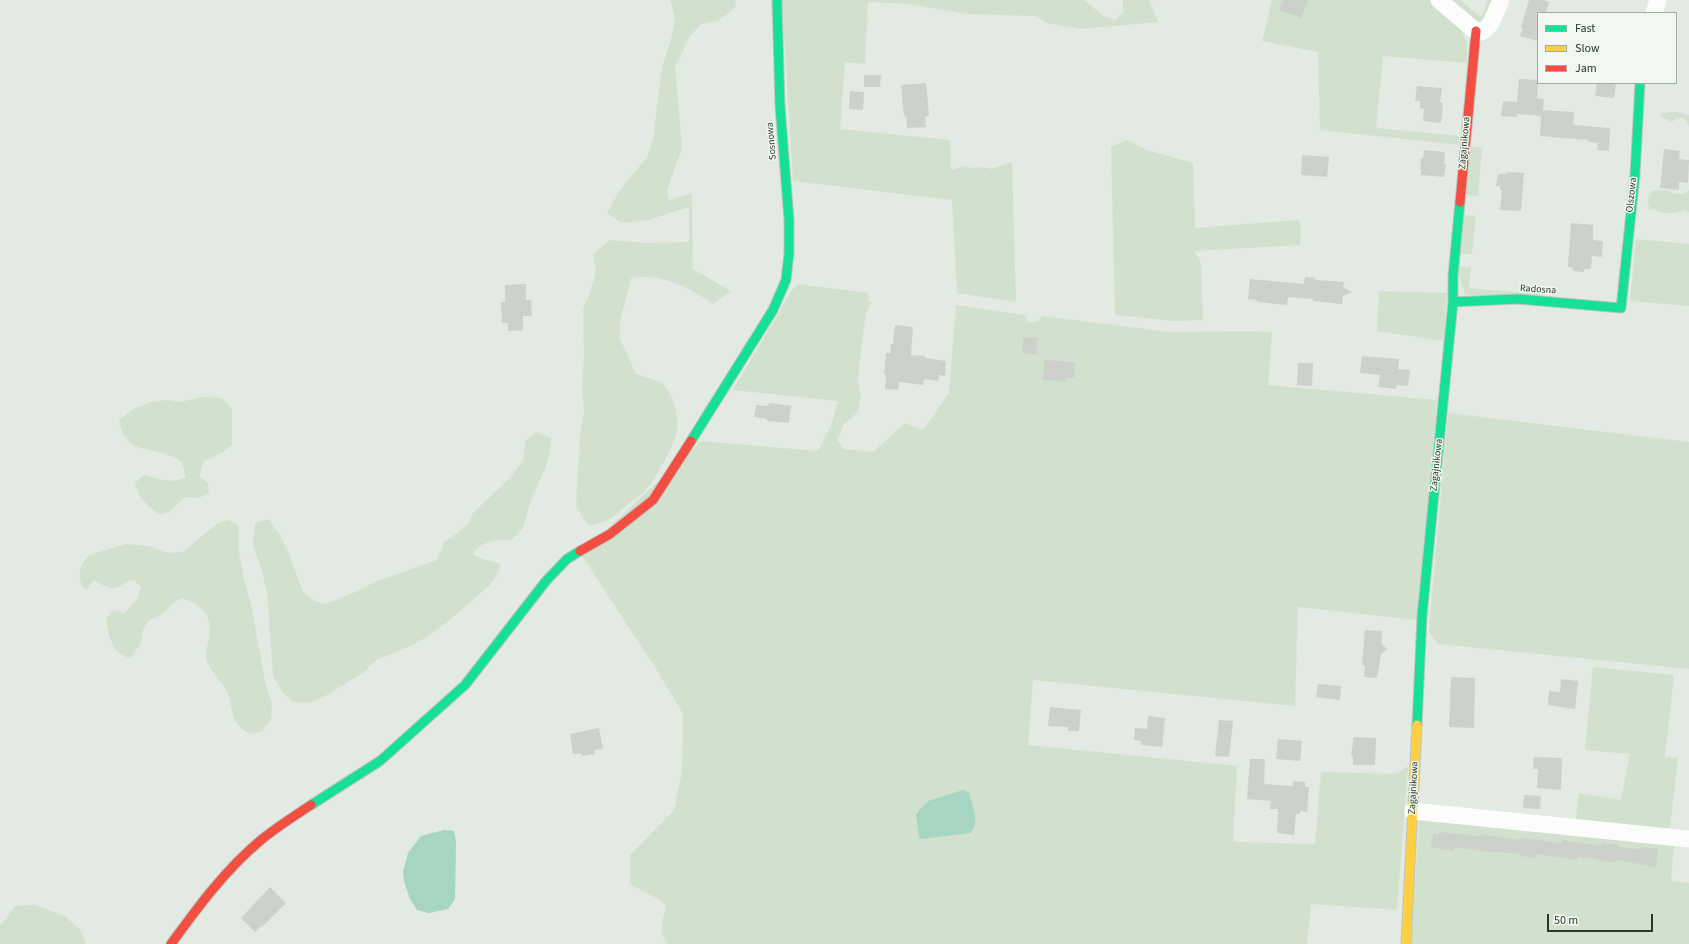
<!DOCTYPE html>
<style>
body{margin:0}
#map{position:relative;width:1689px;height:944px;overflow:hidden;background:#e3e9e3;font-family:"Source Sans 3",sans-serif}
canvas{display:block}
.legend{position:absolute;left:1537px;top:12px;width:140px;height:72px;box-sizing:border-box;background:#f2f8f1;border:1px solid #9faca0;margin:0;padding:5px 7px;list-style:none;font-size:12px;color:#233b27}
.legend li{display:flex;align-items:center;gap:8px;height:20px}
.legend b{width:20px;border:1px solid #9faca0}
.scale{position:absolute;left:1547px;top:914px;width:106px;height:18px;box-sizing:border-box;border:2px solid #233b27;border-top:0;padding-left:5px;font-size:12px;line-height:14px;white-space:nowrap;color:#233b27;-webkit-text-stroke:3px #f2f8f1;paint-order:stroke}
</style>
<div id="map">
<canvas width="1689" height="944"></canvas>
<ul class="legend">
<li><b style="height:5px;background:#16e098"></b>Fast</li>
<li><b style="height:5px;background:#ffcf43"></b>Slow</li>
<li><b style="height:5px;background:#f24e42"></b>Jam</li>
</ul>
<div class="scale">50 m</div>
</div>
<script>
const ctx = document.querySelector('canvas').getContext('2d');
ctx.lineJoin = 'round';
function fill(path, color) { ctx.fillStyle = color; ctx.fill(path, 'evenodd'); }
function strokePath(path, color, width, dash) { ctx.strokeStyle = color; ctx.lineWidth = width; ctx.lineCap = dash ? 'butt' : 'round'; ctx.setLineDash(dash || []); ctx.stroke(path); }
function label(font, color, halo, rows, align = 'center') {
  ctx.font = font + ' "Source Sans 3",sans-serif'; ctx.lineWidth = 3; ctx.setLineDash([]); ctx.textBaseline = 'middle'; ctx.strokeStyle = halo; ctx.fillStyle = color; for (const [text, x, y, turn = 0] of rows) {
    ctx.save(); ctx.translate(x, y); ctx.rotate((+turn || 0) * Math.PI / 180); ctx.textAlign = isNaN(turn) ? turn : align; if (halo) ctx.strokeText(text, 0, 0); ctx.fillText(text, 0, 0); ctx.restore();
  }
}
fill(new Path2D(`
 M670 0H736L735 8 718 21 701 24 690 36 675 67 682 148 667 190 669 200 692 193 693 269 731 291 713 304C688 287 662 273 631 278L620 321V339L636 374C642 376 660 381 664 385 674 397 678 412 677 428 677 442 653 484 642 494 638 498 633 499 629 503 616 515 607 524 588 525L582 517 576 505 580 437 584 412 582 389 584 357 583 309 591 290 596 271 593 254 610 240 645 243 689 242V207L648 220 621 223 607 213 620 190 647 157 653 140 662 67 672 36 675 17Z
 M782 0H1084L1103 16 1115 20 1123 12V0H1149L1158 22 1081 29 1047 23 1035 16 967 14 909 4 868 2 865 64 845 62 840 129 950 140 951 170 964 166 972 168 984 167 991 169 1012 162 1016 302 957 293 952 200 793 181Z
 M1272 0H1433L1461 29 1467 43V63L1383 56 1376 128 1461 136 1460 145 1320 130 1318 52 1262 41Z
 M1448 0H1460L1479 16 1483 14 1487 0H1497L1482 22H1478Z
 M1676 112 1689 115V126L1683 118H1676L1672 122 1663 118 1661 113Z
 M1127 140 1147 150 1193 163 1195 228 1299 220 1301 231 1300 245 1194 251 1201 263 1203 320 1175 321 1115 315 1111 147Z
 M1468 147H1482L1478 196 1464 195Z
 M1667 190 1675 194H1683L1689 190V212L1685 210C1674 214 1664 215 1654 209L1650 210C1647 202 1647 198 1652 191Z
 M1462 215 1476 216 1472 254H1459Z
 M1636 239 1689 244V306L1630 301Z
 M1456 266 1471 267 1469 288 1546 295H1465Z
 M798 284 869 293 868 302H872L866 313 861 349 858 381 861 396 858 412 844 424 837 440 844 449 873 452 905 423 923 430 949 393 956 305 1025 315 1028 322H1038L1042 316 1170 332 1251 331 1272 332 1268 385 1437 400 1418 620 1298 607 1295 706 1033 680 1028 745 1237 766 1233 842 1315 844 1321 772 1397 774 1408 766 1397 910 1311 904 1307 944H668L661 933 663 918 666 905 656 898 630 884V855L674 810 682 772 683 714 658 672 581 554 701 441 818 451 831 426 838 401 733 390 792 290Z
 M1379 291 1447 293 1444 341 1377 331Z
 M203 397 222 398 232 409V444L224 452 204 461 199 475 208 483 209 493 199 498 185 497 169 512 159 514C147 505 138 498 135 483L144 475C159 478 172 485 186 477L182 462C177 459 171 456 165 454 140 446 126 451 119 421L131 410 151 402 167 400 180 402Z
 M1448 413 1689 442V669L1439 644 1429 632Z
 M536 432 551 438 550 452 545 469 532 497 523 528 512 540C498 539 480 541 473 554 482 560 491 560 500 564L499 572 490 585 440 628 415 644 376 660 363 673 325 696 309 703 293 702 283 693 273 676 267 593 262 571 253 545 255 523 269 519 279 533 290 556 303 592 315 601 326 604 358 591 375 582 437 560 444 543 467 525 473 513 509 479 523 461 526 440Z
 M228 520 238 525 239 535 238 546 244 580 251 604 266 686 272 703 271 719 262 731 251 734C248 732 243 731 241 728 231 719 232 706 228 694 223 680 207 671 206 655 205 650 208 645 209 640 213 616 204 605 181 598L172 604 163 614 148 621 143 630 141 643 130 659 115 650 109 636 106 619 113 610 119 611 124 614 137 599 141 587 134 580C128 581 126 582 122 585 112 592 102 585 94 580L87 590C79 587 79 573 81 566 83 562 86 559 89 555L126 544 149 546 167 553 183 552 219 522Z
 M1593 667 1674 675 1665 757 1678 758 1670 829 1674 844 1671 881 1689 883V944H1411L1420 806 1576 820 1579 793 1621 800 1630 754 1585 750Z
 M34 905 63 915 80 929 86 944H0V926L15 906Z`), '#d2e1cd');
fill(new Path2D(`
 M963 790 969 793C972 805 981 823 970 833L921 839 919 838 916 815 921 808 928 801Z
 M444 830 454 831 456 841 455 899 448 909 429 913 417 910 410 899 404 881 403 872 408 853 421 836Z`), '#a6d5c2');
fill(new Path2D(`
 M1283 0H1308L1301 18 1279 10Z
 M1529 0H1543L1549 2 1546 13H1538V41L1520 36 1523 28 1521 27Z
 M864 75H881L880 87H864Z
 M1519 79 1538 80 1537 98 1544 99 1543 110 1574 112 1573 125 1610 128 1609 151 1597 150 1598 143 1588 142V140L1540 136 1541 116 1518 114 1517 117 1501 116 1503 101 1517 102Z
 M926 83 929 116 925 117 926 127 907 128 906 116 904 117 901 85Z
 M1597 83H1616L1614 98 1595 96Z
 M1417 86 1442 88 1440 102 1443 103 1441 123 1423 121 1424 109 1420 108V101H1415Z
 M850 91 864 92 863 110 849 109Z
 M1664 149 1680 151 1679 159 1689 160 1688 183 1679 182V190L1660 188Z
 M1424 150 1445 152 1444 164H1446L1444 177 1421 175V170H1420L1421 158 1423 159Z
 M1302 155 1329 157 1327 177 1301 175Z
 M1508 172 1524 173 1521 211 1500 210 1502 190H1500V186H1496L1498 174H1505Z
 M1571 223 1593 225V240L1603 241 1602 257 1592 256 1591 269H1584V272L1573 271V268L1568 267Z
 M1305 277 1316 278 1315 280 1344 282 1343 287 1352 292 1343 296 1342 304 1313 301V299L1288 297 1287 305 1257 302V300L1248 299 1250 279 1304 284Z
 M526 284V300H531L532 316H523V330L508 331V323H502L501 302H505V285Z
 M895 325 913 327 911 355 925 356V358L946 361 945 376 939 375 938 381 924 379 923 385 899 382 898 390 885 389 886 375 884 374 886 353H890L891 344H893Z
 M1023 337 1038 338 1036 355 1022 353Z
 M1362 356 1399 359 1398 369 1410 370 1408 386 1397 385 1396 389 1378 387 1380 375 1360 373Z
 M1044 360 1075 362 1074 378 1066 377 1065 382 1043 380Z
 M1298 363H1313L1312 386 1297 385Z
 M769 403 791 406 789 423 767 421V419L754 417 756 405 768 406Z
 M1365 630 1382 631V644L1387 649 1381 654 1377 678 1364 677 1365 665H1362Z
 M1451 677 1475 678 1474 728 1449 727Z
 M1561 679 1578 681 1575 709 1548 705 1549 691 1560 692Z
 M1318 684 1341 686 1340 700 1316 697Z
 M1050 707 1081 710 1079 731H1068V727L1048 726Z
 M1148 716 1165 718 1162 747 1141 745V741L1134 740 1135 728 1147 729Z
 M1219 720 1233 721 1229 757 1215 756Z
 M599 728 603 749 594 750 595 754 582 756 581 753 573 754 570 734Z
 M1354 737 1376 738 1375 765H1353V757L1351 755Z
 M1278 739 1302 741 1300 761 1276 759Z
 M1534 757 1562 758 1561 790 1537 788 1538 769H1533Z
 M1250 759H1265L1264 784 1293 786V781L1305 782V787H1309L1307 812 1300 811V814H1296L1294 835 1277 833 1278 809H1270L1271 801 1247 799Z
 M1524 795 1541 796 1540 809 1523 808Z
 M1439 832 1480 836V834L1521 840 1522 838 1562 843V840L1601 846V843L1618 845V847L1641 849 1642 847 1658 849 1656 867 1616 860V863L1599 861V859L1577 857V860L1537 854V858L1520 856V854L1496 852 1495 853 1455 847 1454 851 1431 847 1433 833 1439 834Z
 M270 887 286 903 262 927 261 926 255 932 241 918Z`), '#ccd1cc');
const fast = new Path2D(`
 M1453 302 1518 299 1621 308 1635 175 1640 83
 M691 441 773 310 786 280 789 253V220L780 106 777 0
 M1417 725 1422 616 1453 302V276L1460 202
 M311 805 380 761 465 685 546 581 567 559 580 551`);
const slow = new Path2D(`
 M1406 944 1417 725`);
const jam = new Path2D(`
 M1460 202 1476 31
 M580 551 610 534 653 500 691 441
 M171 944C198 907 225 870 261 840 277 827 294 816 311 805`);
strokePath(fast, '#bdc5bd', 11);
strokePath(slow, '#bdc5bd', 11);
strokePath(jam, '#bdc5bd', 11);
strokePath(new Path2D(`
 M1439 0 1473 29 1481 32 1485 30 1491 23 1501 0
 M1654 13 1658 0
 M1413 811 1689 839`), '#fbfcfb', 17);
strokePath(fast, '#16e098', 9);
strokePath(slow, '#ffcf43', 9);
strokePath(jam, '#f24e42', 9);
label('10px', '#233b27', '#f2f8f1', [
 ["Sosnowa",772,141,-95],
 ["Zagajnikowa",1465,143,-85],
 ["Olszowa",1632,195,-84],
 ["Radosna",1538,290,4],
 ["Zagajnikowa",1437,465,-84],
 ["Zagajnikowa",1414,788,-87]
]);
</script>
